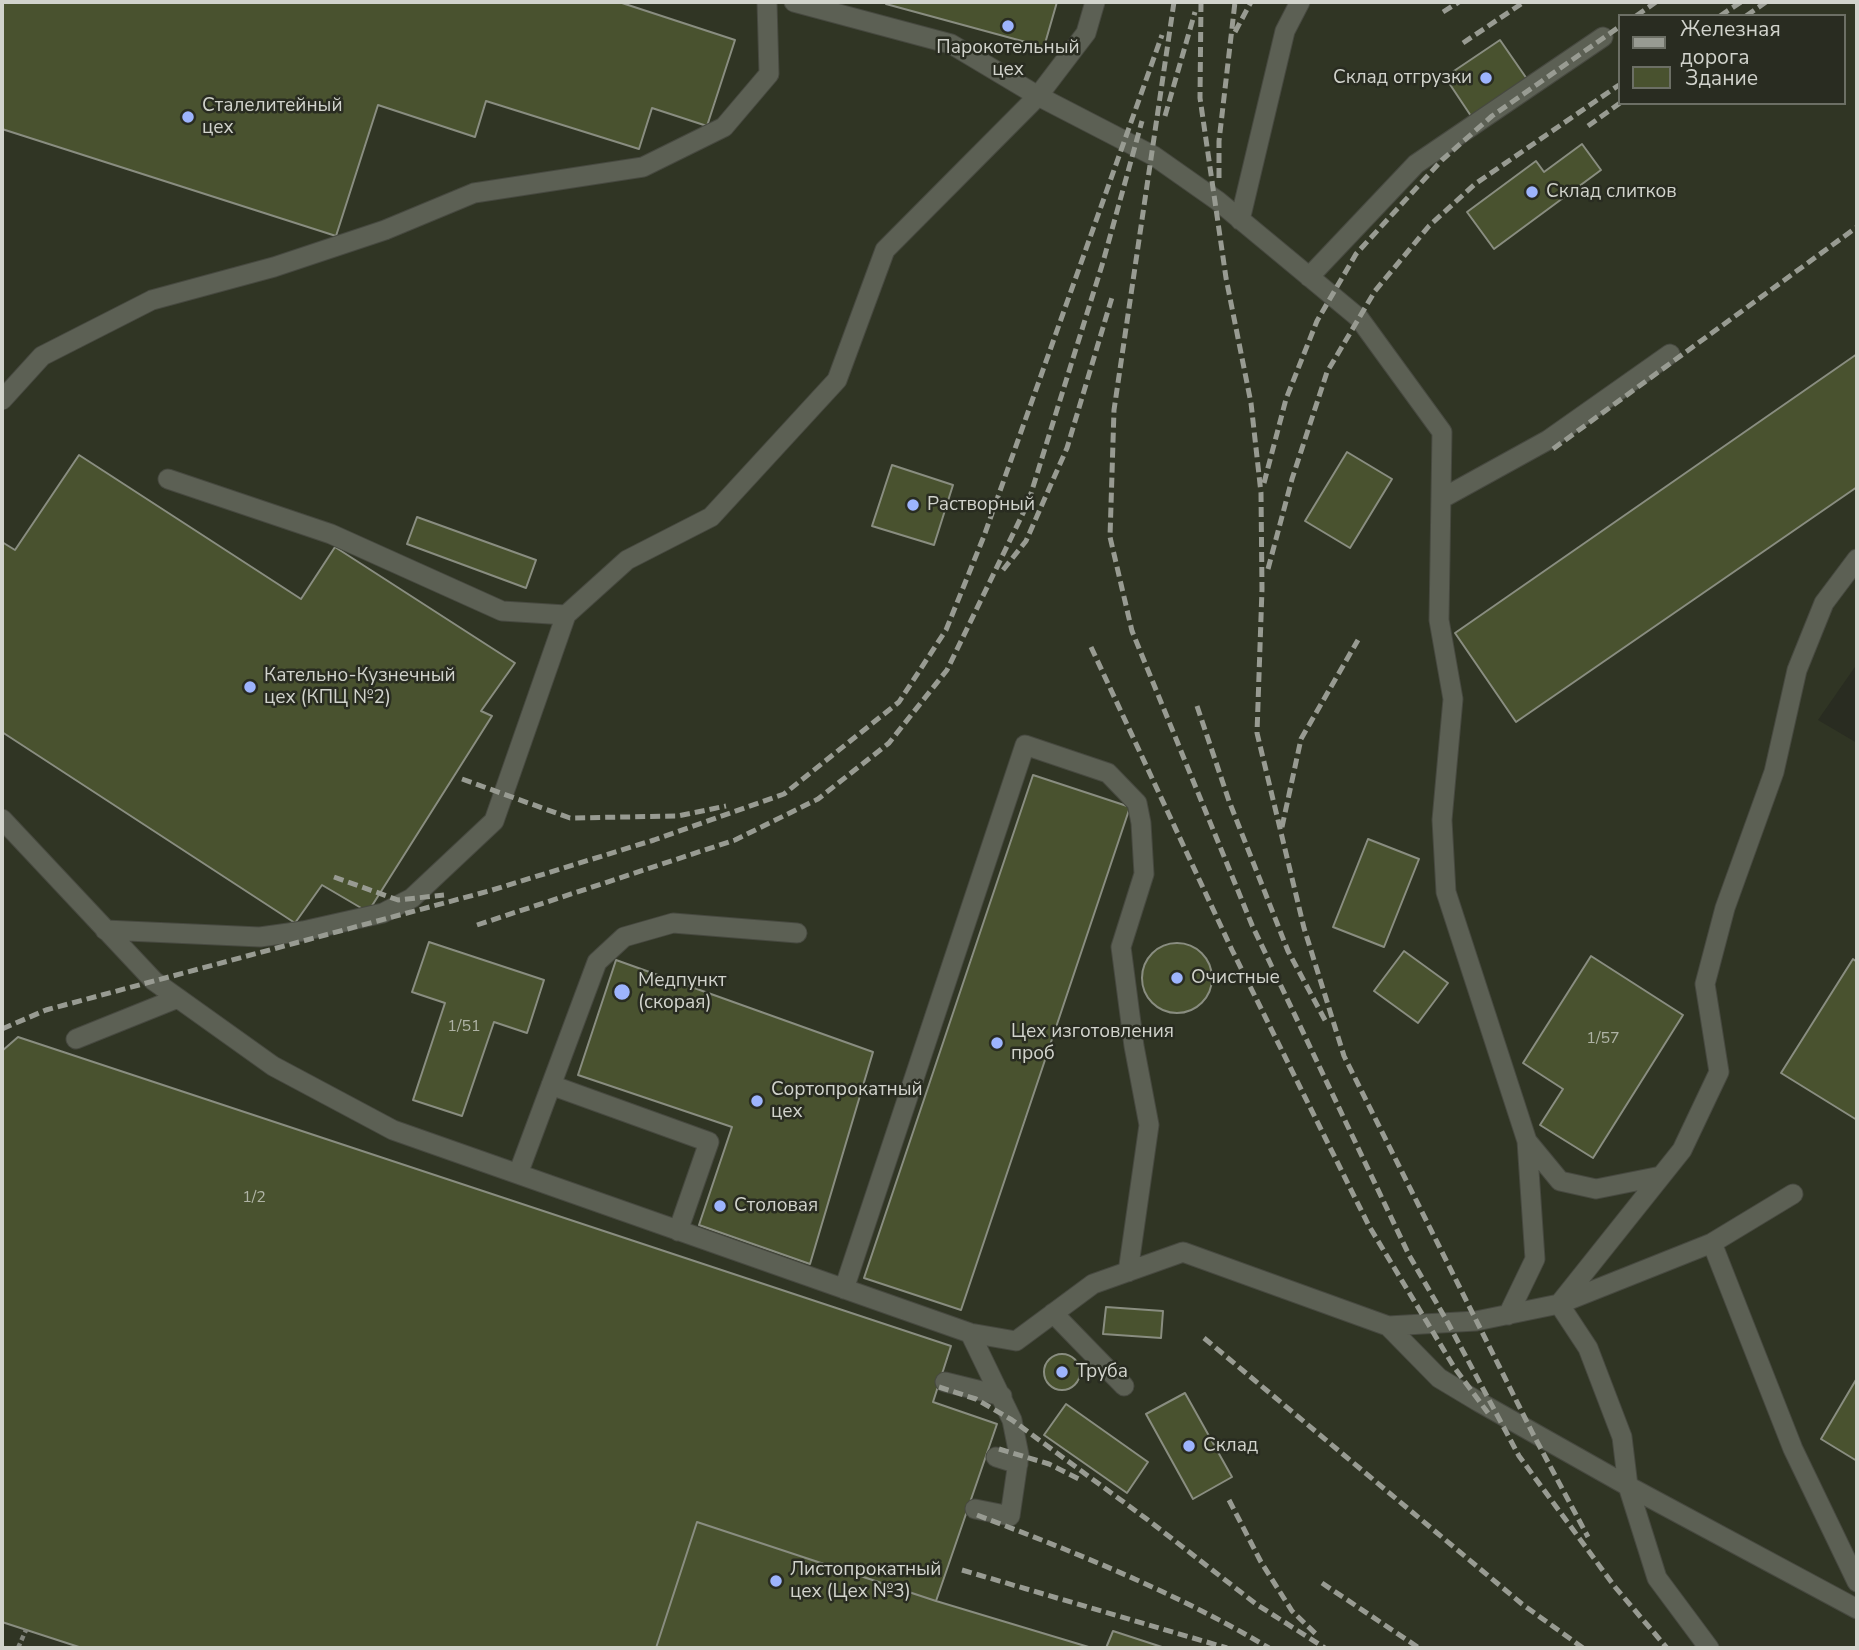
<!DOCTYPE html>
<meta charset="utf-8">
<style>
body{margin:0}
#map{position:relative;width:1859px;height:1650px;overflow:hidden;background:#292c21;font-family:"Nunito Sans",sans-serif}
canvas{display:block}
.frame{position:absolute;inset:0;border:4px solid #d1d3cc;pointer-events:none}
.legend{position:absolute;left:1618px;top:14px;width:228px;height:91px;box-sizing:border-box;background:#292c21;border:2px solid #6c6f65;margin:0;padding:9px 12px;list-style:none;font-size:21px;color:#d1d3cc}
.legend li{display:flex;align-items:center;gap:14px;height:35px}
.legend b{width:35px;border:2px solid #6c6f65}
</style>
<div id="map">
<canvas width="1859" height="1650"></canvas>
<div class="frame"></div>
<ul class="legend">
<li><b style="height:9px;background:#989b92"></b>Железная дорога</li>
<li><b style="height:19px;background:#49522f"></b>Здание</li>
</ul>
</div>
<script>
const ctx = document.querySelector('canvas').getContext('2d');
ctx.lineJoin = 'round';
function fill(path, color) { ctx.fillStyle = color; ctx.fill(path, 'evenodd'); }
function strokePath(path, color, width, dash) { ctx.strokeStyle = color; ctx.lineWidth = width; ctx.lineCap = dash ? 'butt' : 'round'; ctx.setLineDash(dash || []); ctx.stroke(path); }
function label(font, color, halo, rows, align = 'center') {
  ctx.font = font + ' "Nunito Sans",sans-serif'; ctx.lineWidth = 5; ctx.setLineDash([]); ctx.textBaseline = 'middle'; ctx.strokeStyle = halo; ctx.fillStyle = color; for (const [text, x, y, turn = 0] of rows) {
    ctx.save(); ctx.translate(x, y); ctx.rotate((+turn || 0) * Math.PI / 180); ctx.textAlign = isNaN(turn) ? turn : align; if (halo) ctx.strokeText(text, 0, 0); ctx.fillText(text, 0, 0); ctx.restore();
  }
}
fill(new Path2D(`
 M2 2H1857V664L1818 720 1857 743V1648H2ZM1619 16H1843V103H1619Z`), '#303524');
const building = new Path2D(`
 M2 2H619L735 40 707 126 652 108 639 149 486 101 475 137 378 105 336 236 2 129Z
 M887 2H1057L1044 47 886 4Z
 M1500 40 1527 79 1471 116 1445 77Z
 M1582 144 1601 170 1494 249 1467 212 1536 161 1544 172Z
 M1857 354V487L1516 722 1455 633Z
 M1347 452 1392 479 1350 548 1305 521Z
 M79 455 301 599 335 547 515 663 481 711 492 716 368 912 322 885 295 923 2 732V542L15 550Z
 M892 465 953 485 934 545 872 526Z
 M417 517 536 560 526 588 407 544Z
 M1033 775 1130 807 961 1310 864 1278Z
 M1368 839 1419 859 1384 947 1333 927Z
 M429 942 544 980 527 1033 494 1022 462 1116 413 1100 445 1003 412 992Z
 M1142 978a35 35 0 1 1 70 0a35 35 0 1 1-70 0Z
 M1404 951 1448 983 1418 1023 1374 991Z
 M1591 956 1683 1015 1593 1158 1540 1125 1563 1089 1523 1063Z
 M1853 959 1857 962V1120L1781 1073Z
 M616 960 873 1052 810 1264 699 1225 732 1127 578 1075Z
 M18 1037 951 1346 933 1402 997 1424 936 1601 697 1522 656 1648H82L2 1622V1051Z
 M1106 1307 1163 1311 1161 1338 1103 1334Z
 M1044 1372a18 18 0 1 1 36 0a18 18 0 1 1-36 0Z
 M1857 1378V1461L1821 1439Z
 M1185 1393 1232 1477 1193 1499 1146 1414Z
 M1066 1404 1148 1462 1127 1493 1044 1435Z
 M697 1522 936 1601 1092 1648H656Z
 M1113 1631 1165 1648H1106Z`);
fill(building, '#49522f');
strokePath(building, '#898d80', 2);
const service = new Path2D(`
 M794 2 951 44 1038 96 1154 156 1218 201 1359 318 1442 432 1439 620 1453 699 1442 820 1446 892 1527 1141 1535 1259 1508 1315
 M1240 220 1285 31 1300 2
 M1309 277 1416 164 1603 37
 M2 400 42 356 152 300 274 267 385 230 474 193 643 167 724 127 769 74 767 2
 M168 479 331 534 502 611 566 615
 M1441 499 1548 440 1670 354
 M2 819 154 981 273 1066 393 1130 970 1333 1016 1341 1093 1284 1183 1252 1388 1326 1476 1321 1559 1304 1712 1243 1793 1194
 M105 930 260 937 303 931 383 913 412 898 494 821 566 615 627 560 711 517 837 380 885 250 1038 96 1086 33 1095 2
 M76 1039 178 998
 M551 1085 709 1142 678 1231
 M1527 1141 1560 1181 1596 1189 1661 1176
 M518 1174 597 962 624 937 673 923 797 933
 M1712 1243 1793 1449 1857 1582
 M844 1289 1025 745 1108 773 1137 803 1141 823 1144 874 1121 947 1134 1046 1149 1125 1128 1272
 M1560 1303 1682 1150 1719 1072 1705 984 1725 908 1774 772 1797 670 1824 603 1857 559
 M1559 1304 1588 1348 1622 1437 1628 1486 1657 1578 1709 1648
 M1053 1313 1124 1386
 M1388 1326 1439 1378 1479 1402 1628 1486 1857 1609
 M970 1333 1012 1420 1019 1455 1010 1516 975 1509
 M945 1382 1002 1396
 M996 1457 1018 1464`);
strokePath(service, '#474940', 21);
strokePath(new Path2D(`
 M18 1648 26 1630`), '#81847b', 4.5, [5, 3.5]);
strokePath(service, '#5c6054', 19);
strokePath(new Path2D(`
 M1174 2 1114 410 1110 537 1132 631 1252 925 1409 1255 1448 1323 1519 1456 1615 1587 1667 1648
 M1201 2 1200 98 1226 278 1251 403 1261 493 1262 589 1257 733 1304 928 1344 1056 1533 1434 1588 1537
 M1443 12 1459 2
 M1636 16 1656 2
 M1720 16 1741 2
 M1746 16 1766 2
 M1235 32 1251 2
 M1463 43 1524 2
 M1165 116 1195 12
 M1588 126 1620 103
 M1219 178V141L1235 2
 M1553 449 1857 227
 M1264 483 1286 399 1317 321 1356 254 1442 160 1492 116 1619 27
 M1268 569 1292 479 1327 372 1375 291 1429 226 1475 184 1619 85
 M1003 570 1026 541 1067 448 1113 294
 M1091 647 1232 950 1369 1226 1454 1367 1488 1413
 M1197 706 1229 801 1288 951 1326 1022
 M462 779 570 818 678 816 726 806
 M1282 827 1301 739 1358 640
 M334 877 398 900 444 895
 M477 925 735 840 818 799 889 743 947 670 1028 503 1103 262 1142 121
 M2 1029 46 1010 489 891 654 840 784 794 899 702 946 630 984 536 1162 35
 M1204 1338 1522 1604 1583 1648
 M939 1387 976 1399 1012 1420 1148 1520 1256 1604 1325 1648
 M999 1449 1049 1464 1081 1480
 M1229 1500 1261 1562 1292 1611 1318 1636
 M977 1515C1077 1553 1177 1593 1269 1648
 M962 1570 1227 1648
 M1322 1583 1419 1648`), '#989b92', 5, [10, 5]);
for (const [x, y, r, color] of [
 [1008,26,7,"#9db4fd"],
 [1486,78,7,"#9db4fd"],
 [188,117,7,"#9db4fd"],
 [1532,192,7,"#9db4fd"],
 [913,505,7,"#9db4fd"],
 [250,687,7,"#9db4fd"],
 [1177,978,7,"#9db4fd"],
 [622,992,9,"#9db4fd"],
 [997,1043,7,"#9db4fd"],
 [757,1101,7,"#9db4fd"],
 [720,1206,7,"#9db4fd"],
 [1062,1372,7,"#9db4fd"],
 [1189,1446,7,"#9db4fd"],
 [776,1581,7,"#9db4fd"]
]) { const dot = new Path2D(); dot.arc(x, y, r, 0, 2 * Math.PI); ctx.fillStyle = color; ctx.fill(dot); strokePath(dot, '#292c21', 2.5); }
label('16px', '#afb3a5', null, [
 ["1/51",464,1027],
 ["1/57",1603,1039],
 ["1/2",254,1198]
]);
label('19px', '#d1d3cc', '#292c21', [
 ["Парокотельный",1008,48,"center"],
 ["цех",1008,70,"center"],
 ["Склад отгрузки",1472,78,"right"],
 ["Сталелитейный",202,106],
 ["цех",202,128],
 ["Склад слитков",1546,192],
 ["Растворный",927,505],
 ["Кательно-Кузнечный",264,676],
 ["цех (КПЦ №2)",264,698],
 ["Очистные",1191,978],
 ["Медпункт",638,981],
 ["(скорая)",638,1003],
 ["Цех изготовления",1011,1032],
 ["проб",1011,1054],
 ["Сортопрокатный",771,1090],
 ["цех",771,1112],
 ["Столовая",734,1206],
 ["Труба",1076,1372],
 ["Склад",1203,1446],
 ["Листопрокатный",790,1570],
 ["цех (Цех №3)",790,1592]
], 'left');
</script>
